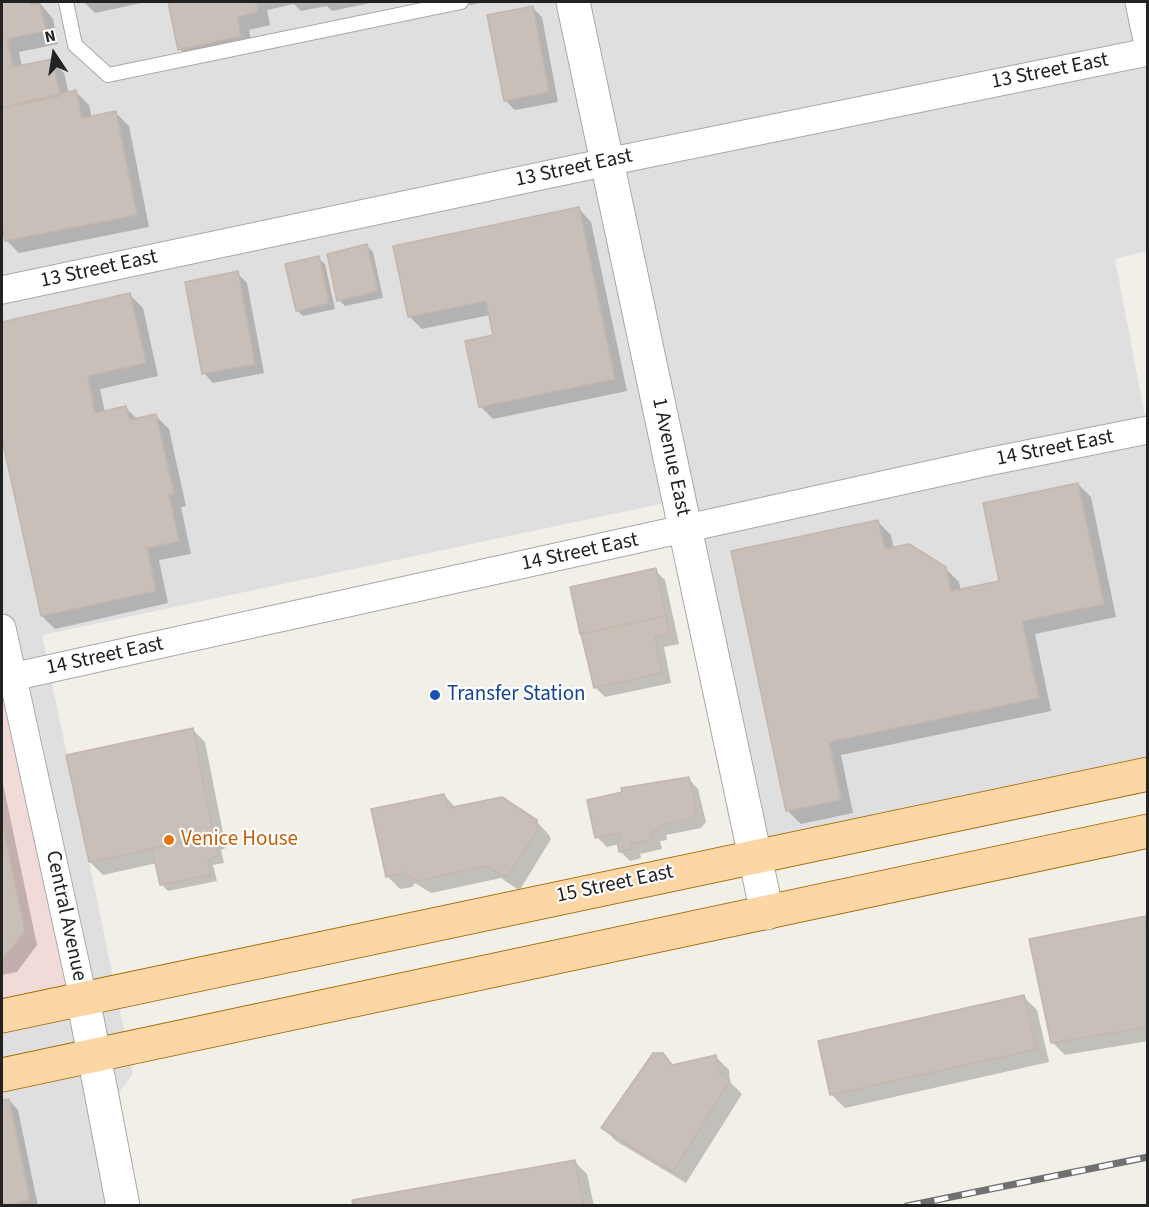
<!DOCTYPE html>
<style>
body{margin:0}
#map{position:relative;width:1149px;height:1207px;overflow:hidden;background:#f2efe9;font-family:"Source Sans 3",sans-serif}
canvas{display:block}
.frame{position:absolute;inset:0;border:3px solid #222;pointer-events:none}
.north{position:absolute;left:24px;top:24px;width:60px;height:60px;-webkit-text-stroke:4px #fff;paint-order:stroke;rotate:348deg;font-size:16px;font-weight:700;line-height:24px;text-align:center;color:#222}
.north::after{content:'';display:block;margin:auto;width:21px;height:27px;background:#222;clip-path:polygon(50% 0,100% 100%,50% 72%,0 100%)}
</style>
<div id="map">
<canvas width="1149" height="1207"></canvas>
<div class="frame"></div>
<div class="north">N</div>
</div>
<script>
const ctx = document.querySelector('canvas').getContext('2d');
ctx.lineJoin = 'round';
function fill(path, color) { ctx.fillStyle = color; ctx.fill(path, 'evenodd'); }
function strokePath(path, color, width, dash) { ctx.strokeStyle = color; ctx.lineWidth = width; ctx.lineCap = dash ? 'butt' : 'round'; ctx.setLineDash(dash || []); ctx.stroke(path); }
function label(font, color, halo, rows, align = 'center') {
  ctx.font = font + ' "Source Sans 3",sans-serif'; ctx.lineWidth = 4.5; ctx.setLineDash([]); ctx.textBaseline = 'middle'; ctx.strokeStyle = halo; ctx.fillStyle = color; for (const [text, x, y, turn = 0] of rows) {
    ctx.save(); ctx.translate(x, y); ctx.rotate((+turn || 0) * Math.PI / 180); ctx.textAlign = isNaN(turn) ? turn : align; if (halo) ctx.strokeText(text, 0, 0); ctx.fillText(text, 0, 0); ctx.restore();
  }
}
fill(new Path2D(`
 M2 2H1147V251L1115 259 1147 427V788L759 871 679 500 42 635 133 1073 108 1110 129 1205H2Z`), '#e0dfdf');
fill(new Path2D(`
 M2 628 83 998 2 1016Z`), '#f2dad9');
fill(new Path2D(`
 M2 2H39L53 19 58 44 19 52 22 67 51 60 64 73 69 94 76 92 89 105 92 118 116 113 129 126 149 227 19 253 6 240 2 219Z
 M84 2H146L95 13Z
 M169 2H375L332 11 327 6 301 11 294 4 267 10 270 25 249 30 253 49 193 62 180 49Z
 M467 2H487L470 5Z
 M532 7 542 17 558 102 515 110 505 100Z
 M579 209 591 222 627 391 493 419 480 406 495 336 490 315 422 329 409 316Z
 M367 246 373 252 383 298 345 306 339 300Z
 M318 258 325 264 335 309 303 316 297 310Z
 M237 273 247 283 264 373 213 383 204 373Z
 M130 295 143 308 158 376 100 389 105 412 125 407 138 420 156 416 169 429 186 506 181 507 191 554 159 560 168 603 55 629 42 616 2 432V323Z
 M1078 484 1091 497 1116 617 1035 634 1051 711 841 755 853 813 801 824 788 811 733 552 878 522 891 535 894 549 945 568 959 582 961 591 1001 582Z
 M655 570 665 580 679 644 664 647 671 683 605 697 595 687 572 588Z
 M192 729 205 742 226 848 221 850 224 863 213 865 217 881 168 891 162 885 157 863 103 875 90 862Z
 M2 779 37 945 17 972 2 975Z
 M689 779 698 789 706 822 701 828 666 835 667 840 660 841 662 849 640 854 641 858 630 861 620 851 619 844 607 847 597 837Z
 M444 795 456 808 536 821 549 835 551 839 521 888 517 889 501 878 431 893 415 883 412 887 400 889 387 876Z
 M1145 918 1148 920V1041L1065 1055 1052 1042Z
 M1024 997 1037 1010 1049 1062 845 1108 832 1095Z
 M662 1054 674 1066 716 1057 729 1070 730 1082 742 1094 686 1183 616 1141 603 1128Z
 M9 1100 18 1110 38 1206H2V1102Z
 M574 1161 587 1174 594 1206H354Z`), '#0003');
const building = new Path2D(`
 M2 2H29L30 6 40 4 46 31 7 39 13 67 52 59 60 96 2 108Z
 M168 2H256L258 12 237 17 241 36 178 50Z
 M533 6 549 92 504 101 487 15Z
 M76 90 82 118 116 111 137 215 5 241 2 226V108Z
 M579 207 615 379 479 407 465 341 493 335 486 301 408 317 393 246Z
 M367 244 378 291 337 301 327 254Z
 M319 256 329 303 296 311 285 264Z
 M238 271 255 364 202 374 185 282Z
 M130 293 146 363 88 376 95 413 126 406 129 420 156 414 174 494 169 495 179 541 147 548 156 591 41 616 2 439V322Z
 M1078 483 1104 604 1022 621 1039 698 829 742 841 800 786 811 731 551 878 520 885 549 909 544 946 567 951 591 999 581 983 503Z
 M656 568 666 616 580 634 570 587Z
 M666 616 670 634 655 637 662 673 594 688 581 634Z
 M193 728 214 836 89 862 66 755Z
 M689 777 697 812 691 819 658 826 659 830 652 832 653 839 631 844 632 849 619 852 617 840H621L619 833 595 838 587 800 622 792 621 788Z
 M444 794 448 808 502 797 537 820 538 830 508 876H503L487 866 417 881 402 871 399 874 386 877 371 809Z
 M2 822 25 931 2 960Z
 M214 836 218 856 208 859 211 875 160 885 152 849Z
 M1146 916 1148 1027 1051 1043 1029 939Z
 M1024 995 1037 1049 830 1095 818 1041Z
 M653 1053H663L672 1065 716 1055 719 1072 730 1080 673 1172 601 1128Z
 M9 1099 30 1200 2 1206V1100Z
 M575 1160 584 1206H353L352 1200Z`);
fill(building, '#c7bfb8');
strokePath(building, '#c4b6ab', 1.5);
const service = new Path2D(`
 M66 2 75 45 108 75 461 2`);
const minor = new Path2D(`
 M1139 2 1148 45
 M2 290 607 162 1148 52
 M2 628 83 998
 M12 677 987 462 1148 430`);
const tertiary = new Path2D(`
 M573 2 767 913
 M83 998 123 1206`);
const primary = new Path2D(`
 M2 1016 1148 774
 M2 1075 1148 831`);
strokePath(service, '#a9a9a9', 16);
strokePath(minor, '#a9a9a9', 29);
strokePath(tertiary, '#a9a9a9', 35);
strokePath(primary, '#a06b00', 35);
strokePath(service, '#fff', 14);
strokePath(minor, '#fff', 27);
strokePath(tertiary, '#fff', 33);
strokePath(primary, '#fcd6a4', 33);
const rail = new Path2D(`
 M907 1206 1148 1157`);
strokePath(rail, '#707070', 7);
strokePath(rail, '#fff', 4.5, [14]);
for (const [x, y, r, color] of [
 [435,695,6,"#1a4fb4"],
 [169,840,6,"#e8710a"]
]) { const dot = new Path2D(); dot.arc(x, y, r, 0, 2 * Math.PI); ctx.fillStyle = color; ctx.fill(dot); strokePath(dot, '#fff', 2); }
label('21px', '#222', '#fff', [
 ["13 Street East",1050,72,-11],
 ["13 Street East",574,169,-12],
 ["13 Street East",99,270,-12],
 ["14 Street East",1055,449,-11],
 ["1 Avenue East",670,457,78],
 ["14 Street East",580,553,-12],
 ["14 Street East",105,657,-12],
 ["15 Street East",615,885,-12],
 ["Central Avenue",65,916,78]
]);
label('21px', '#164399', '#fff', [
 ["Transfer Station",447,695]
], 'left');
label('21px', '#c56008', '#fff', [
 ["Venice House",181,840]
], 'left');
</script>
